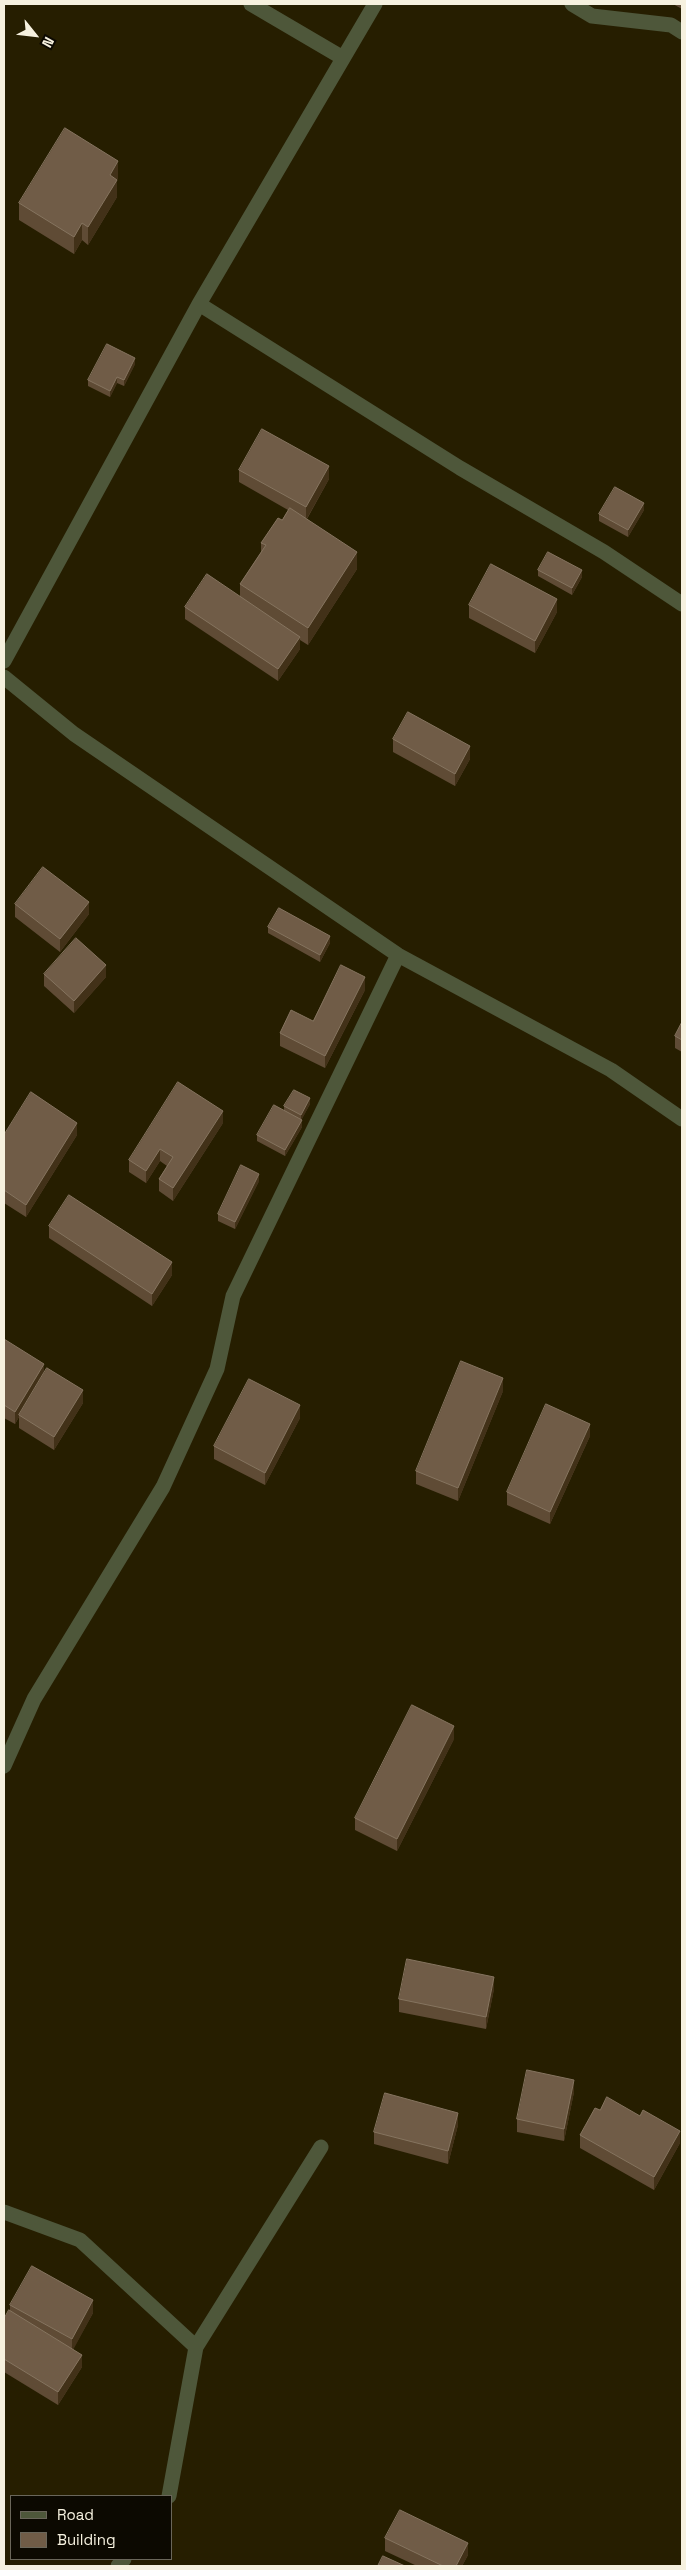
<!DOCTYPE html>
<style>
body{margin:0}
#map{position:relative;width:686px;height:2570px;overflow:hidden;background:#261e00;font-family:"Space Grotesk",sans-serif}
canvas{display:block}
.frame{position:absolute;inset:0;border:5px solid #f6f1df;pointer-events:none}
.legend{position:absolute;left:10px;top:2495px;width:162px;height:65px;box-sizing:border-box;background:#0c0901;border:1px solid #6a665a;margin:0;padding:6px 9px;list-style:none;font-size:15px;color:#f6f1df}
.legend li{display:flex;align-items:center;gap:10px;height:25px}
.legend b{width:25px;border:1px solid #6a665a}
.north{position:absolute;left:10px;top:10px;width:50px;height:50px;-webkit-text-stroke:4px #0c0901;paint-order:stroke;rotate:119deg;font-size:14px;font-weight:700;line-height:20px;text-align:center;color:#f6f1df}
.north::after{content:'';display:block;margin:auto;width:18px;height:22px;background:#f6f1df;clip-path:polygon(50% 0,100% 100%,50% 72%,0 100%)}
</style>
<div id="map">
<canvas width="686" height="2570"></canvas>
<div class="frame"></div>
<ul class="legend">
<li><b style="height:6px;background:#4e573a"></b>Road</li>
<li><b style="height:14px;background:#705c47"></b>Building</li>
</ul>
<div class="north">N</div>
</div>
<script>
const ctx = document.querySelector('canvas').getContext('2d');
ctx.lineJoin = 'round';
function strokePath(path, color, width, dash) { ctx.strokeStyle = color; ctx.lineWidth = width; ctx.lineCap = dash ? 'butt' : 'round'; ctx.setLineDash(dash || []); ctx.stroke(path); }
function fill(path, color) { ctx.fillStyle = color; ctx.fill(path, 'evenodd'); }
strokePath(new Path2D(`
 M251 4 343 58
 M572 4 592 16 671 25 682 32
 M199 304 460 468 604 552 682 604
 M4 661 199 304 375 4
 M4 677 74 734 398 955 611 1070 682 1119
 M4 1766 34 1699 163 1487 217 1369 233 1296 398 955
 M4 2212 80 2240 196 2347
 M169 2496 196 2347 321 2147
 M118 2566 124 2559`), '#4e573a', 15);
fill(new Path2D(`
 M673 4H682V9Z
 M118 178 117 180V197L88 245 82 240 74 254 19 220V203Z
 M135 364 124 386 117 383 110 397 88 386V380Z
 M239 470 329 479 307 519 357 569 308 645 300 640V649L278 681 185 619V607L240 597V584L261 552V543L282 520 288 510 239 482Z
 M644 510 628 537 599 521V514Z
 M538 570 582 577 572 595 538 576Z
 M469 605 557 612 535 653 469 618Z
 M393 739 470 759 455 786 393 752Z
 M15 904 89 914 60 952 15 917Z
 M268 927 330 943 320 962 268 933Z
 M44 974 106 977 74 1013 44 986Z
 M365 990 325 1068 280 1046V1033L313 1021Z
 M682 1022V1052L675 1048V1036Z
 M310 1104 301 1120 302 1127 285 1156 257 1141V1135L284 1111V1106Z
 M223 1123 173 1201 159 1191V1179L167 1166 160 1161 146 1183 129 1172V1160Z
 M4 1135H77L26 1217 4 1203Z
 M259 1181 235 1229 218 1221V1214Z
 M49 1226 172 1275 152 1306 49 1238Z
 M4 1339 44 1374 83 1403 54 1450 19 1428V1417L15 1424 4 1418Z
 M503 1391 458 1501 416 1484V1471Z
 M300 1418 265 1485 214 1459V1446Z
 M590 1436 550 1524 507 1505V1492Z
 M454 1739 397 1851 355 1830V1818Z
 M494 1989 486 2029 399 2012V1999Z
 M574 2092 564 2141 517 2132V2119Z
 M600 2110 680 2143 654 2190 580 2148V2135Z
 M458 2125 448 2164 374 2144V2132Z
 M10 2305 93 2313 73 2349 82 2367 58 2405 4 2372V2319L10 2311Z
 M385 2538 468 2555 462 2566H417L385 2551Z`), '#5f4b35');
fill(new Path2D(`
 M118 161V178L117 180V197L88 245V227L110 175Z
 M82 223V240L74 254V237Z
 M135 358V364L124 386V380Z
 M117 377V383L110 397V391Z
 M329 466V479L306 520V507Z
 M644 503V510L628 537V530Z
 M357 552V569L308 645V628Z
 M582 570V577L572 595V588Z
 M557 599V612L535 653V641Z
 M300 637V649L278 681V669Z
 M470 746V759L455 786V774Z
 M89 902V914L60 952V939Z
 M330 936V943L320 962V955Z
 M106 965V977L74 1013V1001Z
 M365 977V990L325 1068V1056Z
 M310 1098V1104L301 1121V1115Z
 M223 1111V1123L173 1201V1188Z
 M302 1120V1127L285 1156V1150Z
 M77 1123V1135L26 1217V1205Z
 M160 1149V1161L146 1183V1171Z
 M259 1174V1181L235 1229V1222Z
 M172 1262V1275L152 1306V1294Z
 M5 1274V1291L4 1293V1276Z
 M44 1364V1376L19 1415V1417L15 1424V1412Z
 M503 1378V1391L458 1501V1488Z
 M83 1390V1403L54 1450V1437Z
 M300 1405V1418L265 1485V1473Z
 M590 1424V1436L550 1524V1512Z
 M454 1726V1739L397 1851V1839Z
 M494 1977V1989L486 2029V2017Z
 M574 2080V2092L564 2141V2129Z
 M458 2113V2125L448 2164V2151Z
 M680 2131V2143L654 2190V2177Z
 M93 2300V2313L72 2352V2339Z
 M82 2355V2367L58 2405V2392Z
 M468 2543V2555L462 2566H456Z`), '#423118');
const building = new Path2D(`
 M65 128 118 161 110 175 117 180 88 227 82 223 74 237 19 203Z
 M107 344 135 358 124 380 117 377 110 391 88 380Z
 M262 429 329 466 306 507 239 470Z
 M615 487 644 503 628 530 599 514Z
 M290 508 357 552 308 628 240 584 266 545 261 543 278 518 282 520Z
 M548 552 582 570 572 588 538 570Z
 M491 564 557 599 535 641 469 605Z
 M207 574 300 637 278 669 185 607Z
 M408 712 470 746 455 774 393 739Z
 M43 867 89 902 60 939 15 904Z
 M279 908 330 936 320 955 268 927Z
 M76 938 106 965 74 1001 44 974Z
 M341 965 365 977 325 1056 280 1033 291 1010 313 1021Z
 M682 1022V1040L675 1036Z
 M178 1082 223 1111 173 1188 159 1179 173 1157 160 1149 146 1171 129 1160Z
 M294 1090 310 1098 301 1115 284 1106Z
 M31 1092 77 1123 26 1205 4 1190V1135Z
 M274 1105 302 1120 285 1150 257 1135Z
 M241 1165 259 1174 235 1222 218 1214Z
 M69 1195 172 1262 152 1294 49 1226Z
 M4 1339 44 1364 15 1412 4 1405Z
 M461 1361 503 1378 458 1488 416 1471Z
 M47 1368 83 1390 54 1437 19 1415Z
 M249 1379 300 1405 265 1473 214 1446Z
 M546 1404 590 1424 550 1512 507 1492Z
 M412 1705 454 1726 397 1839 355 1818Z
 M407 1959 494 1977 486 2017 399 1999Z
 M527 2070 574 2080 564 2129 517 2119Z
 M385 2093 458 2113 448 2151 374 2132Z
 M607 2097 640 2116 643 2110 680 2131 654 2177 580 2135 595 2108 600 2110Z
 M32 2266 93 2300 72 2339 10 2305Z
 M9 2310 82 2355 58 2392 4 2359V2319Z
 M400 2510 468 2543 456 2566H443L385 2538Z
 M383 2556 405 2566H378Z`);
fill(building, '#705c47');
strokePath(building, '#85745f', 1);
</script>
